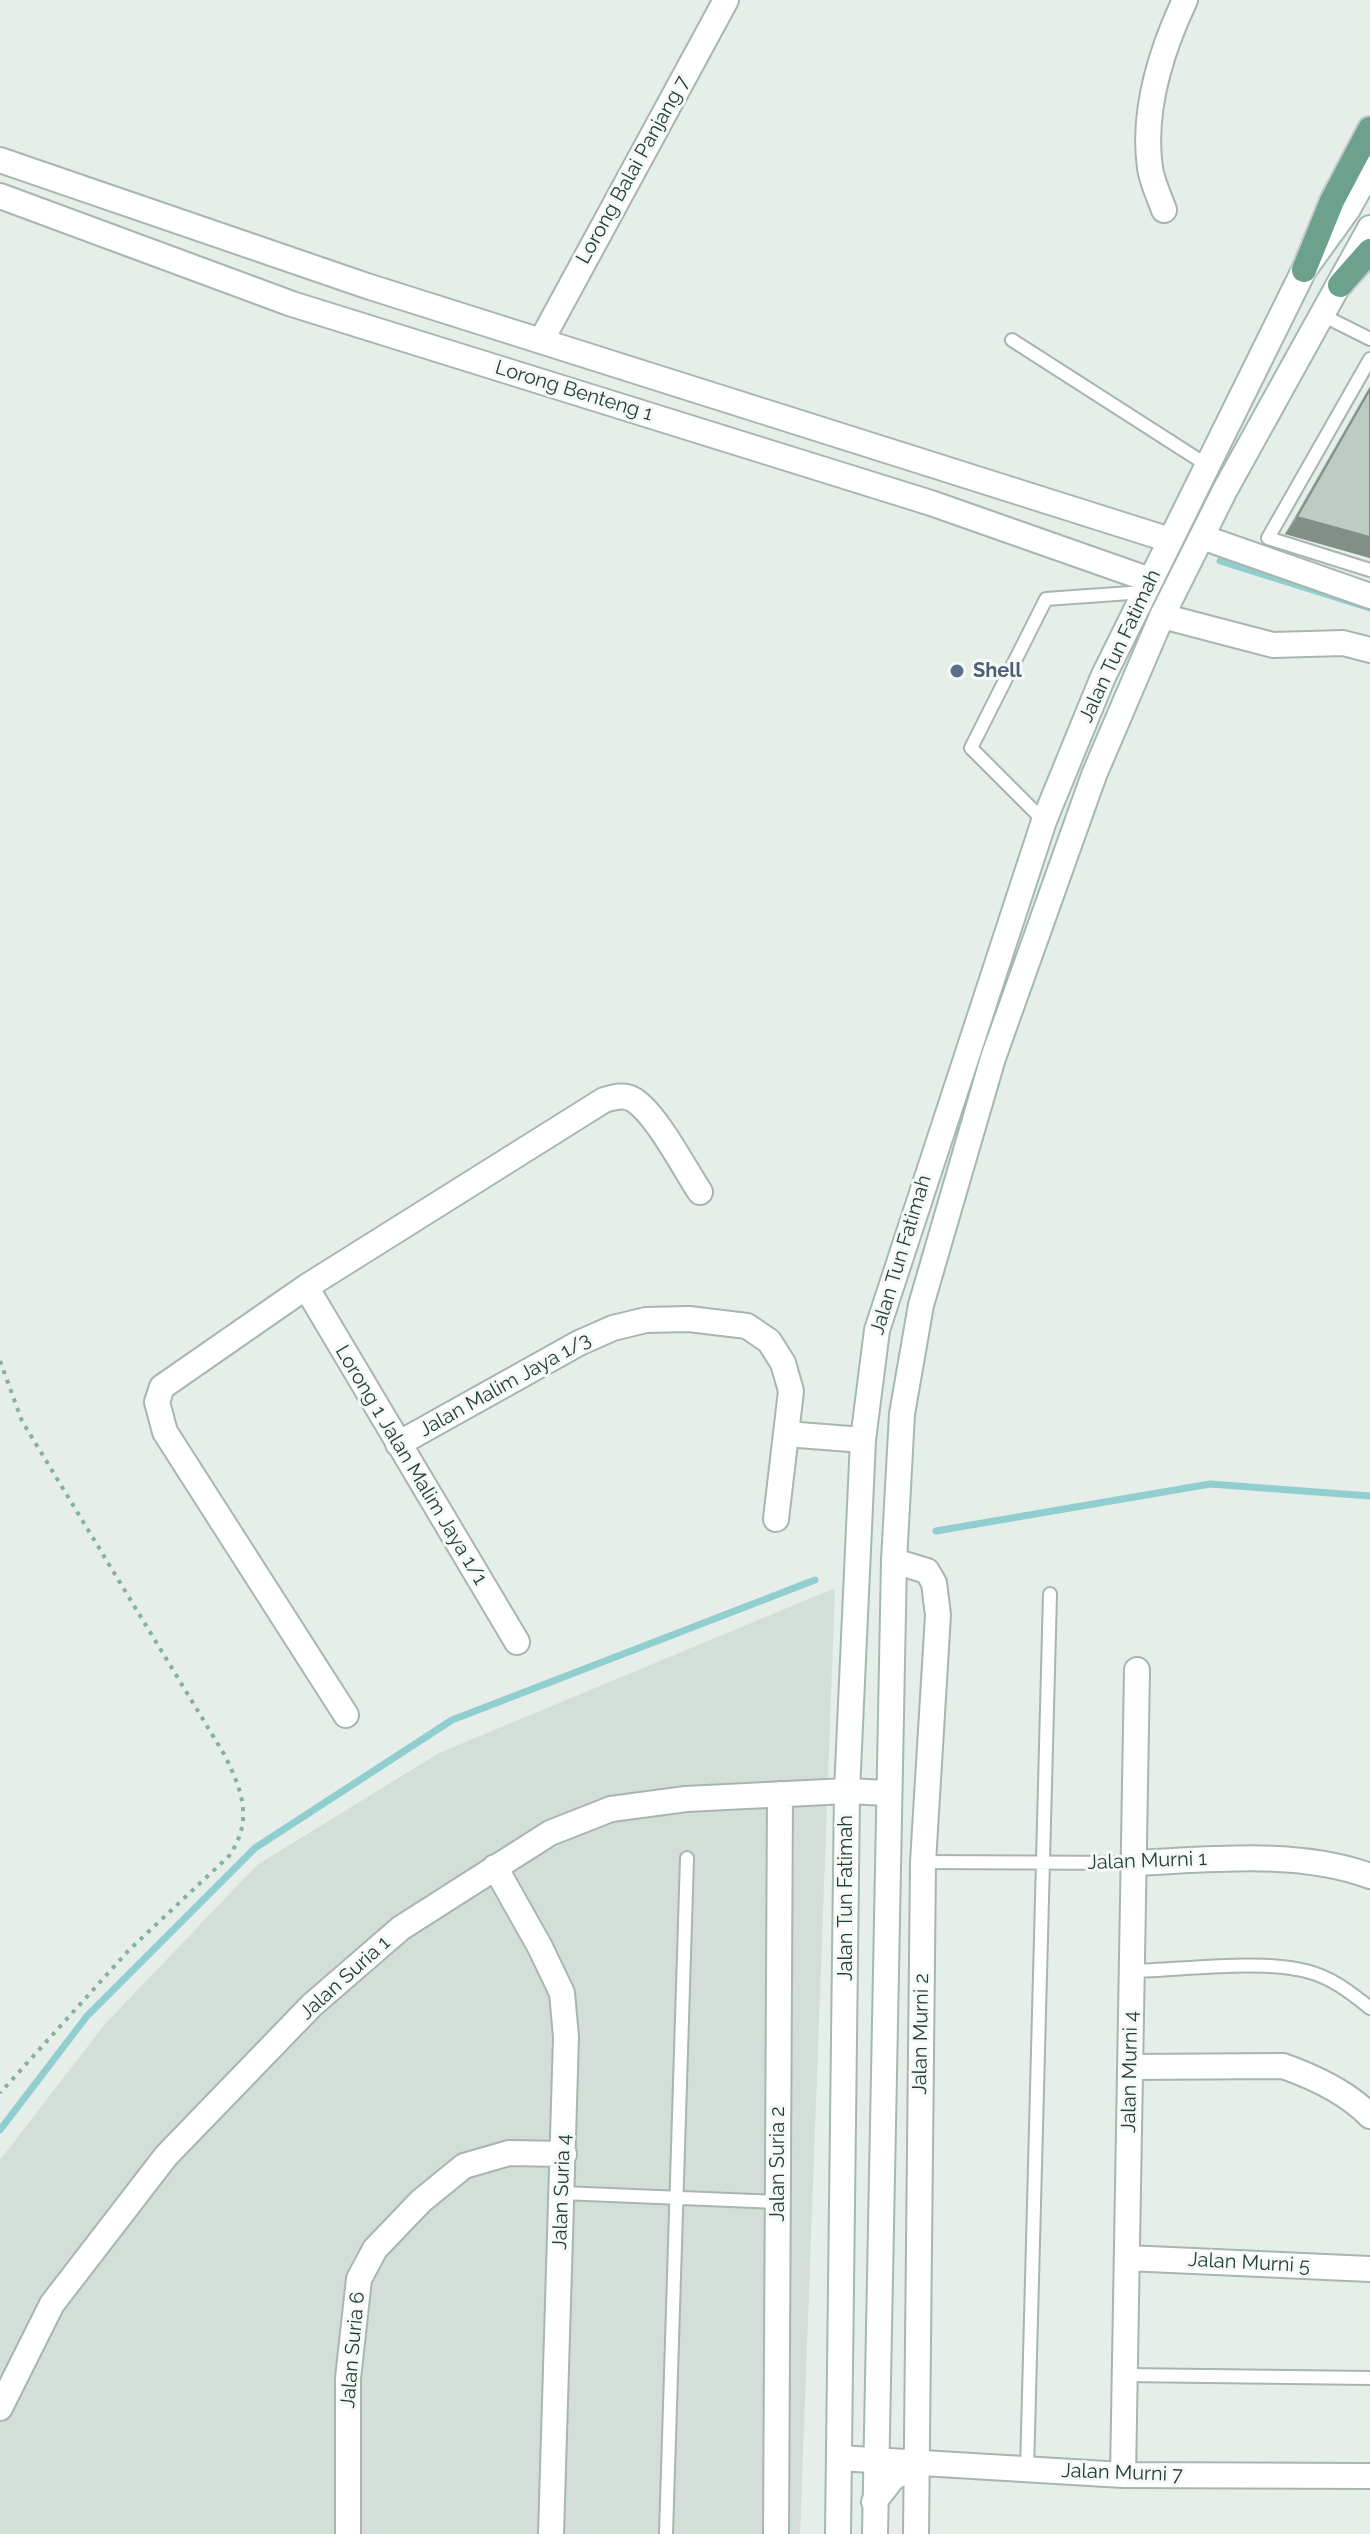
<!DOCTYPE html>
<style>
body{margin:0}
canvas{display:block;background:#e5eee9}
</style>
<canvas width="1370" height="2534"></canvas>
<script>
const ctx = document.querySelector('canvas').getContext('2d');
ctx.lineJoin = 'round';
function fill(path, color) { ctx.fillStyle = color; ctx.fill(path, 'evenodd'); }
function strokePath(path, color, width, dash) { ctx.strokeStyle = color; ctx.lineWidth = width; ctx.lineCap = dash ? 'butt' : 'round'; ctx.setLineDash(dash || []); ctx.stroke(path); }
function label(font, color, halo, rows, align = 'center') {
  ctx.font = font + ' Raleway,sans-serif'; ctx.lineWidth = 6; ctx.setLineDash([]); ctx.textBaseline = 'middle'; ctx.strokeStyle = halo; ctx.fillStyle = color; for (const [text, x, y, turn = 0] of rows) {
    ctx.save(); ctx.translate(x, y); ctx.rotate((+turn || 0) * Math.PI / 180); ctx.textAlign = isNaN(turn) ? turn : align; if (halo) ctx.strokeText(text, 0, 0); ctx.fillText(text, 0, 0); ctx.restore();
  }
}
fill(new Path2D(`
 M835 1588 800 2534H0V2160L105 2024 257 1865 439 1753Z`), '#d3ded8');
strokePath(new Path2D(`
 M1220 561 1370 608
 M936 1531 1210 1484 1370 1496
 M0 2130 87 2016 255 1848 452 1720 815 1580`), '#90ced0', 7);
const service = new Path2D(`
 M1324 316 1370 339
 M1012 340 1207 465
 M1370 359 1268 538 1370 570
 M1044 821 971 748 1046 599 1144 592
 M923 1862 1134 1863
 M1132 1971C1182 1970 1259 1959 1306 1971 1331 1977 1350 1992 1370 2008
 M562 2193 778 2202
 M1125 2375 1370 2378
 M1027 2470 1050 1594
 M666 2534 687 1858`);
const minor = new Path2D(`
 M0 160 367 286 1170 540
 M0 196 292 304 931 503 1150 580
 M1164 210C1159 196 1152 182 1150 168 1142 111 1161 51 1185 0
 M541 341 726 0
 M1202 537 1370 596
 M1162 616 1273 645 1343 643 1370 650
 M306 1287 517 1642
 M786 1434 863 1440
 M398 1444 579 1343 613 1328 646 1320 689 1319 747 1326 769 1341 783 1363 791 1391 776 1519
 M894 1561 927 1571 934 1583 938 1615 923 1862 916 2534
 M346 1715 165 1432 157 1402 162 1387 306 1287 604 1100C615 1097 624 1094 634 1100 657 1115 684 1168 700 1192
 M1134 1863C1210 1860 1297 1849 1370 1876
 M495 1867 540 1947 562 1993 566 2037 551 2534
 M1130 2067 1283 2066C1314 2077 1347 2092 1370 2116
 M1127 2258 1370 2269
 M0 2408 52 2304 166 2156 312 2005 401 1928 550 1833 611 1809 686 1799 847 1791 888 1793
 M839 2458 1123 2475 1370 2476
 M1123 2475 1137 1670
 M348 2534V2378L359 2279 375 2249 421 2201 464 2166 509 2153 564 2154
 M776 2534 780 1794`);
const secondary = new Path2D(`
 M874 2502 892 2479 917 2463
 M838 2534 847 1791 863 1440 877 1330 1044 821 1103 677 1304 270 1348 209 1370 169
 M875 2534 894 1561 902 1414 921 1305 993 1058 1094 775 1162 616 1225 490 1370 228`);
const primary = new Path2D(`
 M1304 270 1332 201 1370 129
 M1340 285 1370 251`);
strokePath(service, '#a7b6af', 16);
strokePath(minor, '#a7b6af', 28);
strokePath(secondary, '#a4b9af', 28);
strokePath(primary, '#c2c9c6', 28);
strokePath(new Path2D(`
 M0 1361 22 1421 224 1754C242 1790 254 1820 229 1856L129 1950 0 2093`), '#87b09e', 4, [4, 6]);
strokePath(service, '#fff', 12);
strokePath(minor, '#fff', 24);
strokePath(secondary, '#fff', 24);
strokePath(primary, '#6ba18d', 24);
fill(new Path2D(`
 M1370 386V558L1285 534Z`), '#a3afa9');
fill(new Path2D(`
 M1297 517 1370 537V558L1285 534Z`), '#848e89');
const building = new Path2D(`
 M1370 389V537L1297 517Z`);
fill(building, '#bdcbc4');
strokePath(building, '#848e89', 2);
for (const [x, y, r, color] of [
 [957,671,8,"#5c6f8a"]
]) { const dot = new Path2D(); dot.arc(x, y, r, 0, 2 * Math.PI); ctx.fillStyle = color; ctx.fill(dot); strokePath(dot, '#f6faf7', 3); }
label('20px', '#243f35', '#f6faf7', [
 ["Lorong Balai Panjang 7",633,170,-61],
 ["Lorong Benteng 1",574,391,17],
 ["Jalan Tun Fatimah",1120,646,-65],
 ["Jalan Tun Fatimah",901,1255,-73],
 ["Jalan Malim Jaya 1/3",505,1385,-29],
 ["Lorong 1 Jalan Malim Jaya 1/1",411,1465,59],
 ["Jalan Murni 1",1147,1861,-2],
 ["Jalan Tun Fatimah",846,1898,-90],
 ["Jalan Suria 1",345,1978,-42],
 ["Jalan Murni 2",921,2034,-89],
 ["Jalan Murni 4",1130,2072,-89],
 ["Jalan Suria 2",778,2164,-90],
 ["Jalan Suria 4",562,2192,-88],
 ["Jalan Murni 5",1249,2263,3],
 ["Jalan Suria 6",353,2350,-85],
 ["Jalan Murni 7",1122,2473,2]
]);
label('bold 20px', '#4e5e75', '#f6faf7', [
 ["Shell",973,671]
], 'left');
</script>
